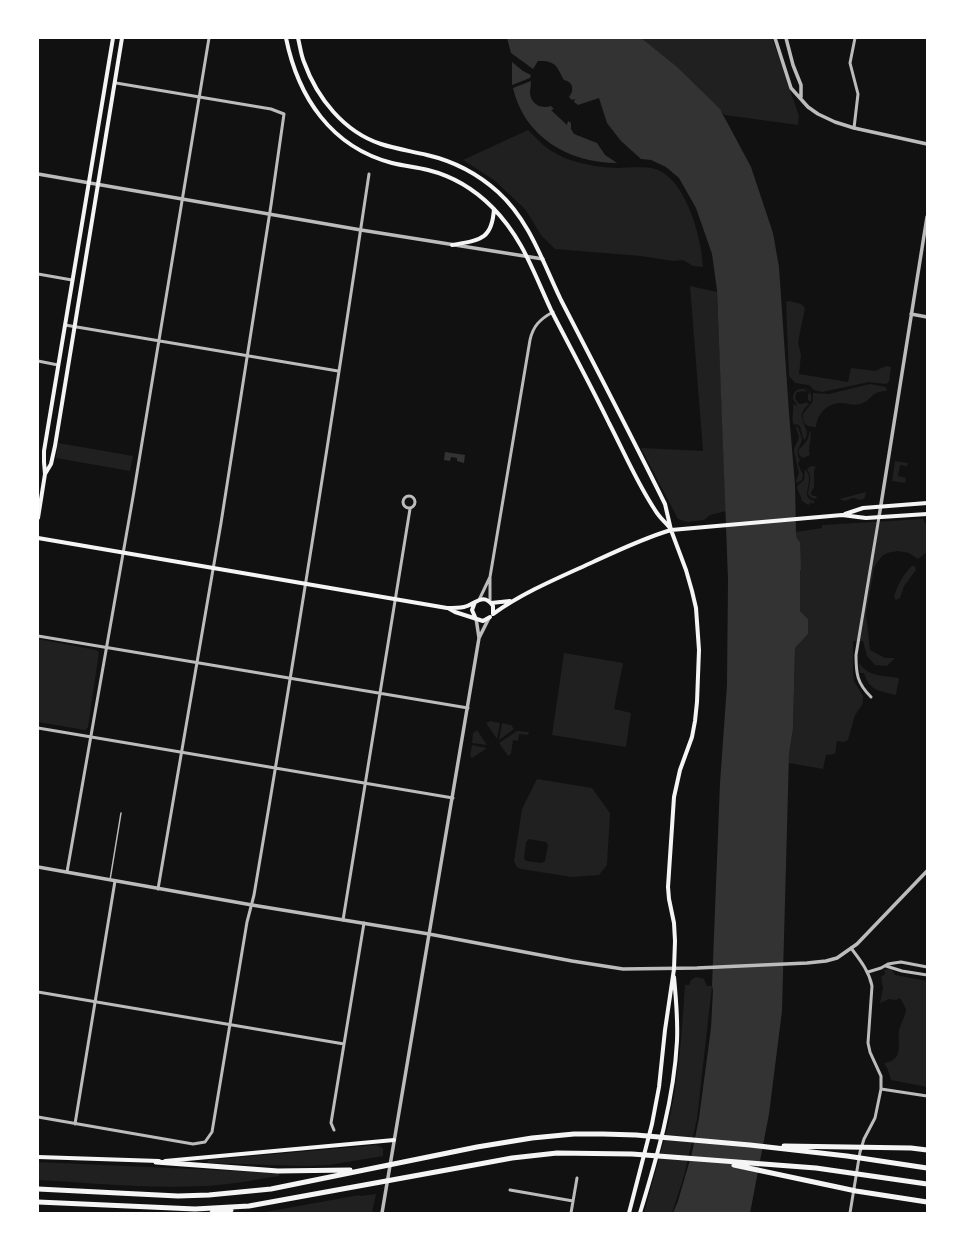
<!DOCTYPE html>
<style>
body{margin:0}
#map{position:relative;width:965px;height:1251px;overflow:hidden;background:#111;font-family:"Open Sans",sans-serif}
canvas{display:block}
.frame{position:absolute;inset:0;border:39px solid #fff;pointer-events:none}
</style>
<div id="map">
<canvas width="965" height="1251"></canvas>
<div class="frame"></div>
</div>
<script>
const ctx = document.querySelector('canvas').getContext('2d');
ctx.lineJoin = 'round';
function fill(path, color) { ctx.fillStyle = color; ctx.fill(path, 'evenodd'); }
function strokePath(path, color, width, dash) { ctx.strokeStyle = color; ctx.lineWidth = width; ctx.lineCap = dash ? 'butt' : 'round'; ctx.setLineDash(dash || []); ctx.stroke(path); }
fill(new Path2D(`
 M637 38H772L799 116 798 125 725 115Z
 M528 130C533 135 538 140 543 145 564 162 592 167 618 168 630 168 643 166 655 169 686 178 702 239 703 267L693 266 683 260 673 261 641 256 555 249 541 235 525 209 494 180 463 160Z
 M690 286 717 292 726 511 710 515 704 520 688 522 678 519 641 448 703 451Z
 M789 301 801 304 805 308 798 342 801 355 799 374 848 382 851 368 875 371 886 366 891 367 889 382 886 384 869 382 822 392 814 390 809 385 795 383 789 376 786 302Z
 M870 384 886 387 887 391C870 391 872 401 860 404 853 406 847 403 841 403 827 403 817 414 816 427 807 427 801 424 803 414L813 401V393L829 394Z
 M803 387C810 389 813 395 811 402L808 400V393L804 391 797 392C792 399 799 408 806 402L809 404C790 420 815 427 804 441L800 426 796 424 794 425C791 419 794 411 793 405L794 404 796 406 797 405 793 399C793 392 797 388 804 389L810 395 809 391Z
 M797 426 798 427 802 438C801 449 794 448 800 460L798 464 803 475 802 480 797 483 796 481 799 473C798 469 794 453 794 449 795 445 798 442 799 437L796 428Z
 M810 430C813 438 807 446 810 455L803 458C792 450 804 447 807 440 809 437 809 433 810 430Z
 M58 443 133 456 130 471 56 458Z
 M895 461 908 463 907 466 900 465 898 476 906 478 905 483 892 481Z
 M812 466 816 467 814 470V488L812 490 811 494 813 496H816L817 499 811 498 808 494C809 484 813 479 807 469L808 468Z
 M805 469C817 482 797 497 815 501L813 504 810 502V504L808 505 802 501C801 495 797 491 797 486L804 480Z
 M866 492 865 497 862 500 853 498 845 501 839 499Z
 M923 519 927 527V552L918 559 909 553 898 551 887 553 882 556 876 564 874 568 866 614 870 650 885 658H895L887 666 875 665 867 656 863 641H853V672L854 681 863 696V700L862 705 855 715 848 740 844 742 837 741 835 754 826 755 823 769 789 763V754L793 729 795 648 808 634V619L800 611V570H801L796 532 822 528V525Z
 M912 566H915L916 570 904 586 900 598 896 600 894 597C897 586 903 574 912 566Z
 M38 639 96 650 99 652 88 727 85 730 38 722Z
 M564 653 623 663 614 709 631 713 626 747 552 735Z
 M859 664H860C870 678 884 675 899 678L896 695C880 691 869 691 864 673H860Z
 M490 721 500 723 497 739 486 723Z
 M502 723 511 725 514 729 499 740Z
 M477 730 487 745 472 743 473 733Z
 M517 731 529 732 528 735 519 734 518 741 513 740 511 754 508 756 499 743Z
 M472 745 487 748 472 758 470 756Z
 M537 779 592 788 610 813 607 865 599 875 572 877 521 869 517 867 514 861 522 809ZM529 839 546 842 548 845 545 861 542 863 526 861 524 858 526 842Z
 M889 969 892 970 895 975 927 981V1087L891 1080 888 1070 884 1063C905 1060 897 1043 899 1030 901 1023 905 1017 906 1009L900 998 896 1000 889 999 880 1003 883 988 881 977 885 974 884 970Z
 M696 977 704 979 707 986H712L697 1119 684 1176 672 1213H644L668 1126 674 1096 681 1041 685 985H689L691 980Z
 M376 1145 383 1148V1156L329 1165 307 1166 207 1163 208 1160Z
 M38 1162 279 1173V1176C254 1180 229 1185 203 1186 148 1189 93 1183 38 1180Z
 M376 1194 372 1213H260L359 1195 360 1196Z`), '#202020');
fill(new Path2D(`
 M507 38H641L677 67 720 109 751 167 773 233 779 267 789 413 795 485 796 532 797 539 800 542 801 570H800V611L808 619V634L795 648 793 729 789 754 782 1011 769 1114 750 1213H673L678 1201 692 1153 699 1118 711 1028 713 990 712 986 720 783 727 685 728 579 717 290 712 254 696 208 679 178 666 167 651 160 641 159 621 141 607 123 599 98 578 105 574 102 575 99 572 100 569 97 572 92C573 85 571 82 564 80 557 68 557 60 538 61L533 69 511 53Z
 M512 62 523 71 531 75 530 78 512 85Z
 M531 81C531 86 530 90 530 94 532 105 542 109 551 106L554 109 551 110 567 125 568 121 571 123V129L574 134 597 143 605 155 617 163C569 163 524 137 513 88Z
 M445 452 465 455 464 463 457 461V458L451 457 450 461 444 460Z`), '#333');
strokePath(new Path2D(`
 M110 880 121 813`), '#bcbcbc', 1.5);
strokePath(new Path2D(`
 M116 83 271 109 284 114 271 205 221 523 158 889
 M854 128 858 94 850 63 855 38
 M38 274 72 280
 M65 325 338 371
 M38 361 58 365
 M403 502a6 6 0 1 1 12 0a6 6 0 1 1-12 0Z
 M479 600 490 577
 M490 602V577L530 340C533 326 540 319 553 312
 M38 636 468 708
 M871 697C857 683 856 674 856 655L879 517
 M38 728 453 798
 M67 872 133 497 209 38
 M343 920 410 509
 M886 966 902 971 927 975
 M868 972 881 968 888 964 894 963 901 962 927 967
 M38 992 344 1044
 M881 1089 927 1096
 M38 1117 193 1144 205 1142 212 1132 247 922 254 895C295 655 333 415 369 174
 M75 1124 115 881
 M334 1130 331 1123 364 923
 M510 1190 573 1201
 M571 1213 577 1178
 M850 1213 860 1152 864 1139 875 1118 881 1089V1076L870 1052 868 1043 872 986C869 971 860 960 851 948`), '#bcbcbc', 3);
strokePath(new Path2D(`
 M775 38 791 88 808 107 818 114 835 122 854 128 927 144
 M786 38 793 65 801 85V97
 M38 174 361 230 543 259
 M911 314 927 317
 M879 517 927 217
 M476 618 479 638
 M38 867 252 905 429 934 572 961 623 969 697 968 807 963 826 961 837 958 857 944 927 871
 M382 1213 479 638 489 618`), '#bcbcbc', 3.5);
strokePath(new Path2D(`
 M286 38C298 97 331 147 392 163 404 166 416 167 428 170 452 176 475 190 492 207 523 238 534 274 552 312 571 349 591 386 609 423 624 452 637 483 655 510 659 517 665 522 670 528
 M298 38C300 46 301 55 304 62 317 98 344 132 381 144 396 149 411 151 427 155 453 161 478 174 498 192 530 221 543 263 561 300 596 368 631 435 665 504L671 530 686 570 692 591 696 608 699 650 697 702 695 721 692 737 680 770 674 797 668 887 669 899 674 923 675 941 674 969 665 1030 659 1087 652 1124 629 1213
 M452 245C480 240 492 240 494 209
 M45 474 51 464 55 446 122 38
 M845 514 863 508 927 503
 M38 518 45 474 44 462V451L113 38
 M38 538 447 608C453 608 458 608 464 607 475 605 483 591 493 606V614
 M475 602 472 610 475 617
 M491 603 510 601
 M448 608 455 612 483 621 490 617
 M493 614C524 592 558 578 593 562 619 550 644 538 671 530L842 515 866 518 927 514
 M38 1157 159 1161
 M165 1161 394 1140
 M640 1213C657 1157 674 1099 677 1041 678 1019 676 998 674 977`), '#f5f5f5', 4);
strokePath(new Path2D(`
 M784 1146 911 1148 927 1150
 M156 1162 278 1171 350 1170
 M734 1165 856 1191 927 1202
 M38 1189 178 1196 209 1195 271 1189 477 1147 532 1138 574 1134H603L636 1135 750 1145 847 1156 927 1168
 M38 1202 195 1209 249 1206 474 1165 512 1158 557 1153 632 1154 816 1168 927 1184
 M212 1213 231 1210`), '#f5f5f5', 5);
</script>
